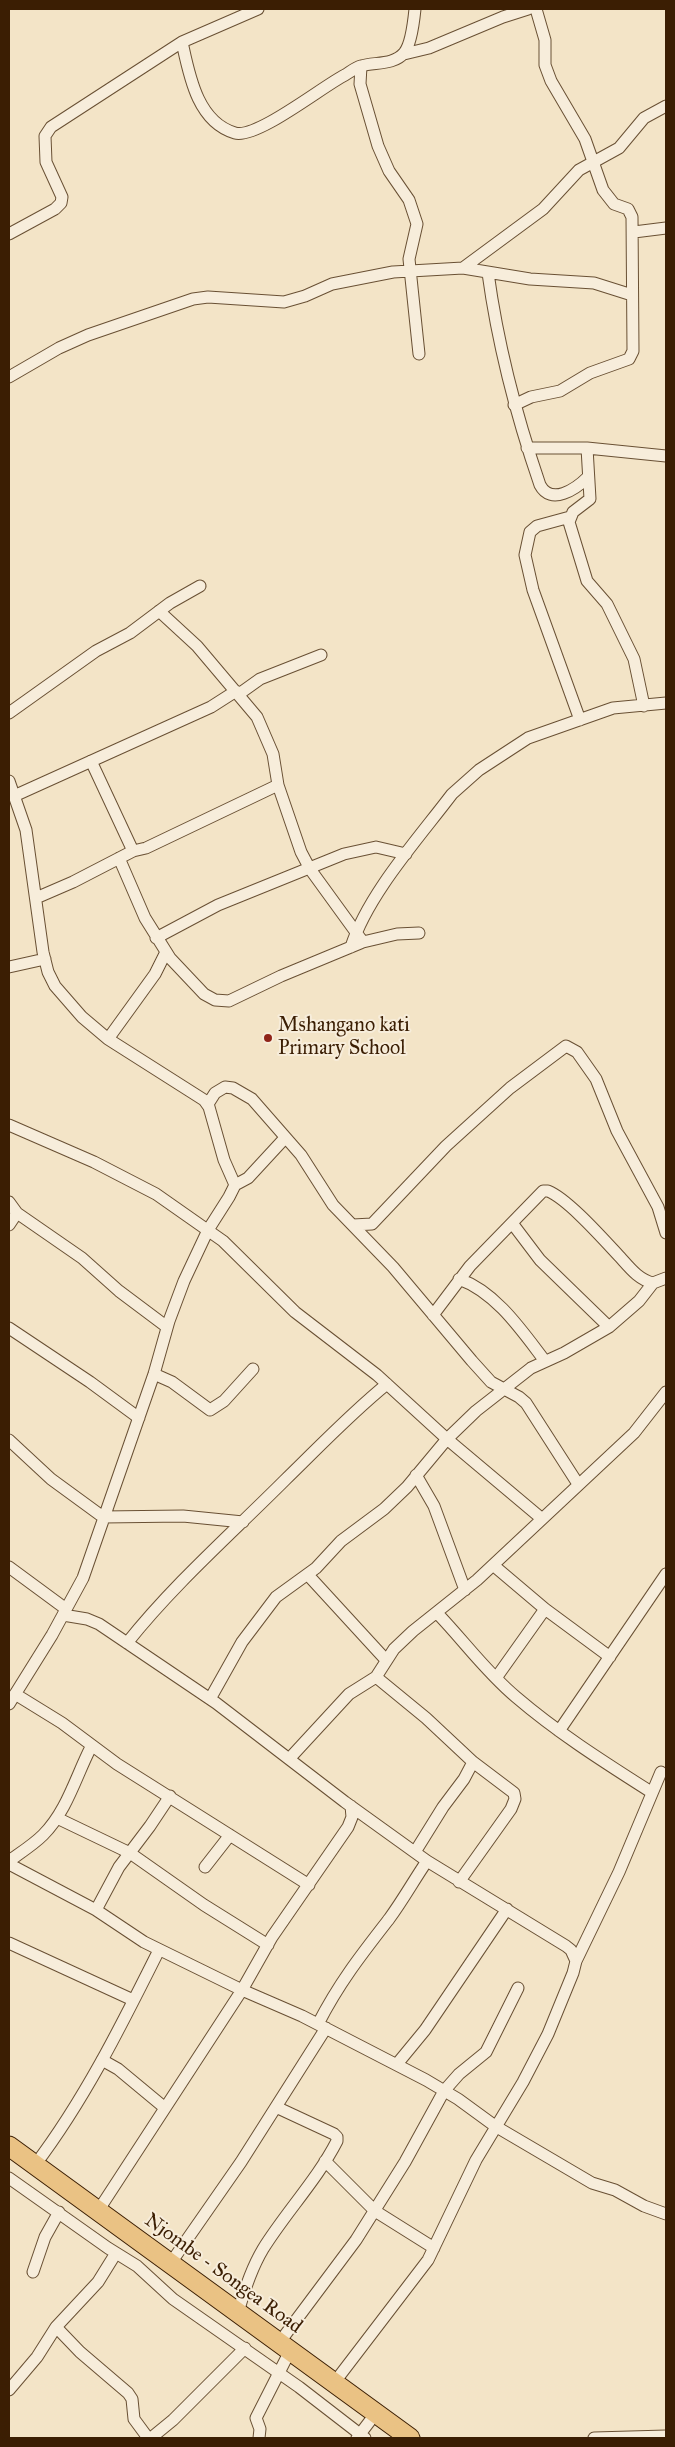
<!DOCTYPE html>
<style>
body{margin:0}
#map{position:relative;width:675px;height:2447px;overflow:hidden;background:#f3e4c7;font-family:"IM FELL Great Primer",serif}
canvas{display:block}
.frame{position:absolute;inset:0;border:10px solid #3b1e03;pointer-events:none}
</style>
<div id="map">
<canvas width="675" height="2447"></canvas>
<div class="frame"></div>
</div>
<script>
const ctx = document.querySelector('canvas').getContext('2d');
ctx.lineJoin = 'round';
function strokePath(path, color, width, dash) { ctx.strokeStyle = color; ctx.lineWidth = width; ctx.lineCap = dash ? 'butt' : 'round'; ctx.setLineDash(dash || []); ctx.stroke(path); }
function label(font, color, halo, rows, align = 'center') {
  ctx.font = font + ' "IM FELL Great Primer",serif'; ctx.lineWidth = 4; ctx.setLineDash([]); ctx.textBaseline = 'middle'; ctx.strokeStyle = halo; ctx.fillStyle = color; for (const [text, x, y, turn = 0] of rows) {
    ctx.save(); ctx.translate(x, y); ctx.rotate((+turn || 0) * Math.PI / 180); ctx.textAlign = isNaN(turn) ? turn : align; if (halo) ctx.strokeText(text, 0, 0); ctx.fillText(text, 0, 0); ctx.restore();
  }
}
const minor = new Path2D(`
 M182 42C189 74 197 122 235 133 257 139 323 86 345 75 350 72 356 67 361 66 375 62 394 65 404 53 411 45 414 19 415 9
 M404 54 429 48 503 17 528 9
 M361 66 360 84 378 146 389 171 409 200 417 224 409 259 419 354
 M634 232 666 228
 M9 234 55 209 61 203 62 197 46 162 45 136 51 127 182 42 258 9
 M463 268 543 209 579 170 619 148 644 118 666 106
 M488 273C498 346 516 415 540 485 551 506 576 489 588 477
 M9 377 59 348 88 335 193 299 208 297 284 302 305 296 332 284 393 272 463 268 530 279 594 283 632 295
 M514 405 531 397 560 391 590 373 629 359 633 351 632 217 628 209 614 204 603 190 585 139 551 81 545 65V40L536 9
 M527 448H587L666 456
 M587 448 590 499 573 512 569 522 587 581 607 604 634 659 644 706
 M570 517 537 526 530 532 525 555 533 590 580 720
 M159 611 197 646 257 717 273 754 278 785 301 852 310 869 363 942
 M239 694 260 679 321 655
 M9 713 96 651 130 633 170 603 200 586
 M91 761 133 851
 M9 781 26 830 43 952 48 972 55 986 82 1017 108 1039 204 1100 209 1107 224 1160 235 1185 229 1197 208 1230 184 1281 169 1321 154 1374 83 1578 52 1635 9 1704
 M14 796 211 707 236 691
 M119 858 145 918 170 958 204 994 215 1000 229 1001 281 976 363 942 397 934 419 933
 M36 898 73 882 133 851 146 848 278 785
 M156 938 218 905 344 854 376 847 406 854
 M351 947C368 894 418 839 452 794L479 770 528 738 613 708 666 703
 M9 967 45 959
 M108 1039 155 974 166 952
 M208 1104 215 1093 225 1087 233 1088 252 1099 301 1155 333 1205 393 1267 472 1361 491 1382 519 1397 526 1403 578 1484
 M9 1125 94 1162 156 1194 223 1241 295 1312 377 1375 447 1439 541 1518
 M235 1185 248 1178 284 1139
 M9 1202 17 1213 82 1258 119 1291 167 1327
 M512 1223 540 1260 609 1327
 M9 1225 17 1213
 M353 1225 372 1224 446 1146 510 1088 566 1046 577 1052 596 1079 617 1131 658 1207 666 1233
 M459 1279C496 1292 522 1331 545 1361
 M433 1315 470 1266 543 1191H548C568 1199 604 1240 620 1257 630 1268 638 1279 653 1283L666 1278
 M9 1328 90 1382 139 1418
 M154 1374 172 1382 210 1410 224 1401 253 1369
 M9 1440 51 1479 103 1517 183 1516 243 1522
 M416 1475 434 1506 465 1590
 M493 1565 545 1609 610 1657
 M9 1567 66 1609
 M308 1575 386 1660
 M437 1613C464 1641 486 1672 516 1697 558 1733 604 1762 651 1792
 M63 1615 87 1619 99 1624 216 1703 345 1802 427 1861 566 1946 571 1950 576 1961 573 1973 548 2034 523 2082 476 2160 428 2260 334 2383
 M127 1643C174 1584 231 1534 284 1481 318 1448 350 1414 387 1384
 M376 1677 426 1718 473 1762 514 1793 515 1799 511 1809 459 1882
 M496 1678 545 1609
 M15 1694 62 1723 117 1764 309 1885
 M210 1699 242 1642 276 1597 316 1568 341 1541 384 1509 407 1487 447 1439 476 1411 531 1368 564 1353 609 1327 639 1301 653 1283
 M559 1731 666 1574
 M289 1759 349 1694 376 1677 394 1649 413 1631 477 1580 634 1433 666 1392
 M57 1818 130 1853 204 1905 268 1945
 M415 1852 443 1807 464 1779 473 1762
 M9 1861C20 1853 33 1845 43 1835 67 1811 76 1776 91 1747
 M9 1864 96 1910 144 1942 242 1990 302 2016 426 2080 458 2099 495 2126 592 2183 615 2190 644 2206 666 2214
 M205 1867 230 1835
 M96 1910 119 1867 150 1826 170 1796
 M9 1943 133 2000
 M576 1961 619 1872 661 1772
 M318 2024C339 1983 361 1955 389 1919 403 1900 414 1880 427 1861
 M102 2060 118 2069 165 2108
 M397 2064 425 2030 507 1909
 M325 2161 375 2211 434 2248
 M35 2165C85 2099 122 2024 159 1950
 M9 2178 108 2248 137 2266 173 2299 299 2387 365 2438
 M98 2211 242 1990 272 1937 348 1827 352 1817 351 1806
 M170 2264 241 2162 326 2028
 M33 2272 45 2237 59 2212
 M238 2313C244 2291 251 2269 263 2249 286 2212 317 2180 337 2141V2137L334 2134 276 2107
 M56 2327 80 2352 128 2393 132 2399 134 2419 148 2438
 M279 2343 356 2240 405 2162 444 2091 459 2074 486 2052 518 1988
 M9 2390 37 2357 56 2327 98 2282 116 2253
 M151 2438 173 2420 245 2348
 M259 2438 260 2429 256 2418 290 2351
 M357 2438 376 2413
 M594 2438 666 2436`);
const trunk = new Path2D(`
 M9 2146 410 2438`);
strokePath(minor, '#695034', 13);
strokePath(trunk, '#3b1e03', 21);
strokePath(minor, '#f7eddb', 11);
strokePath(trunk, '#eac284', 19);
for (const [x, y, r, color] of [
 [268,1038,5,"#8f2418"]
]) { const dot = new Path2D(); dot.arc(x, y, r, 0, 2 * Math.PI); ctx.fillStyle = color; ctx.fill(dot); strokePath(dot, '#f7eddb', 2); }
label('20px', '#3b1e03', '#f7eddb', [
 ["Mshangano kati",278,1026],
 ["Primary School",278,1049]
], 'left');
label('20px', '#3b1e03', '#f7eddb', [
 ["Njombe - Songea Road",223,2274,36]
]);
</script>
